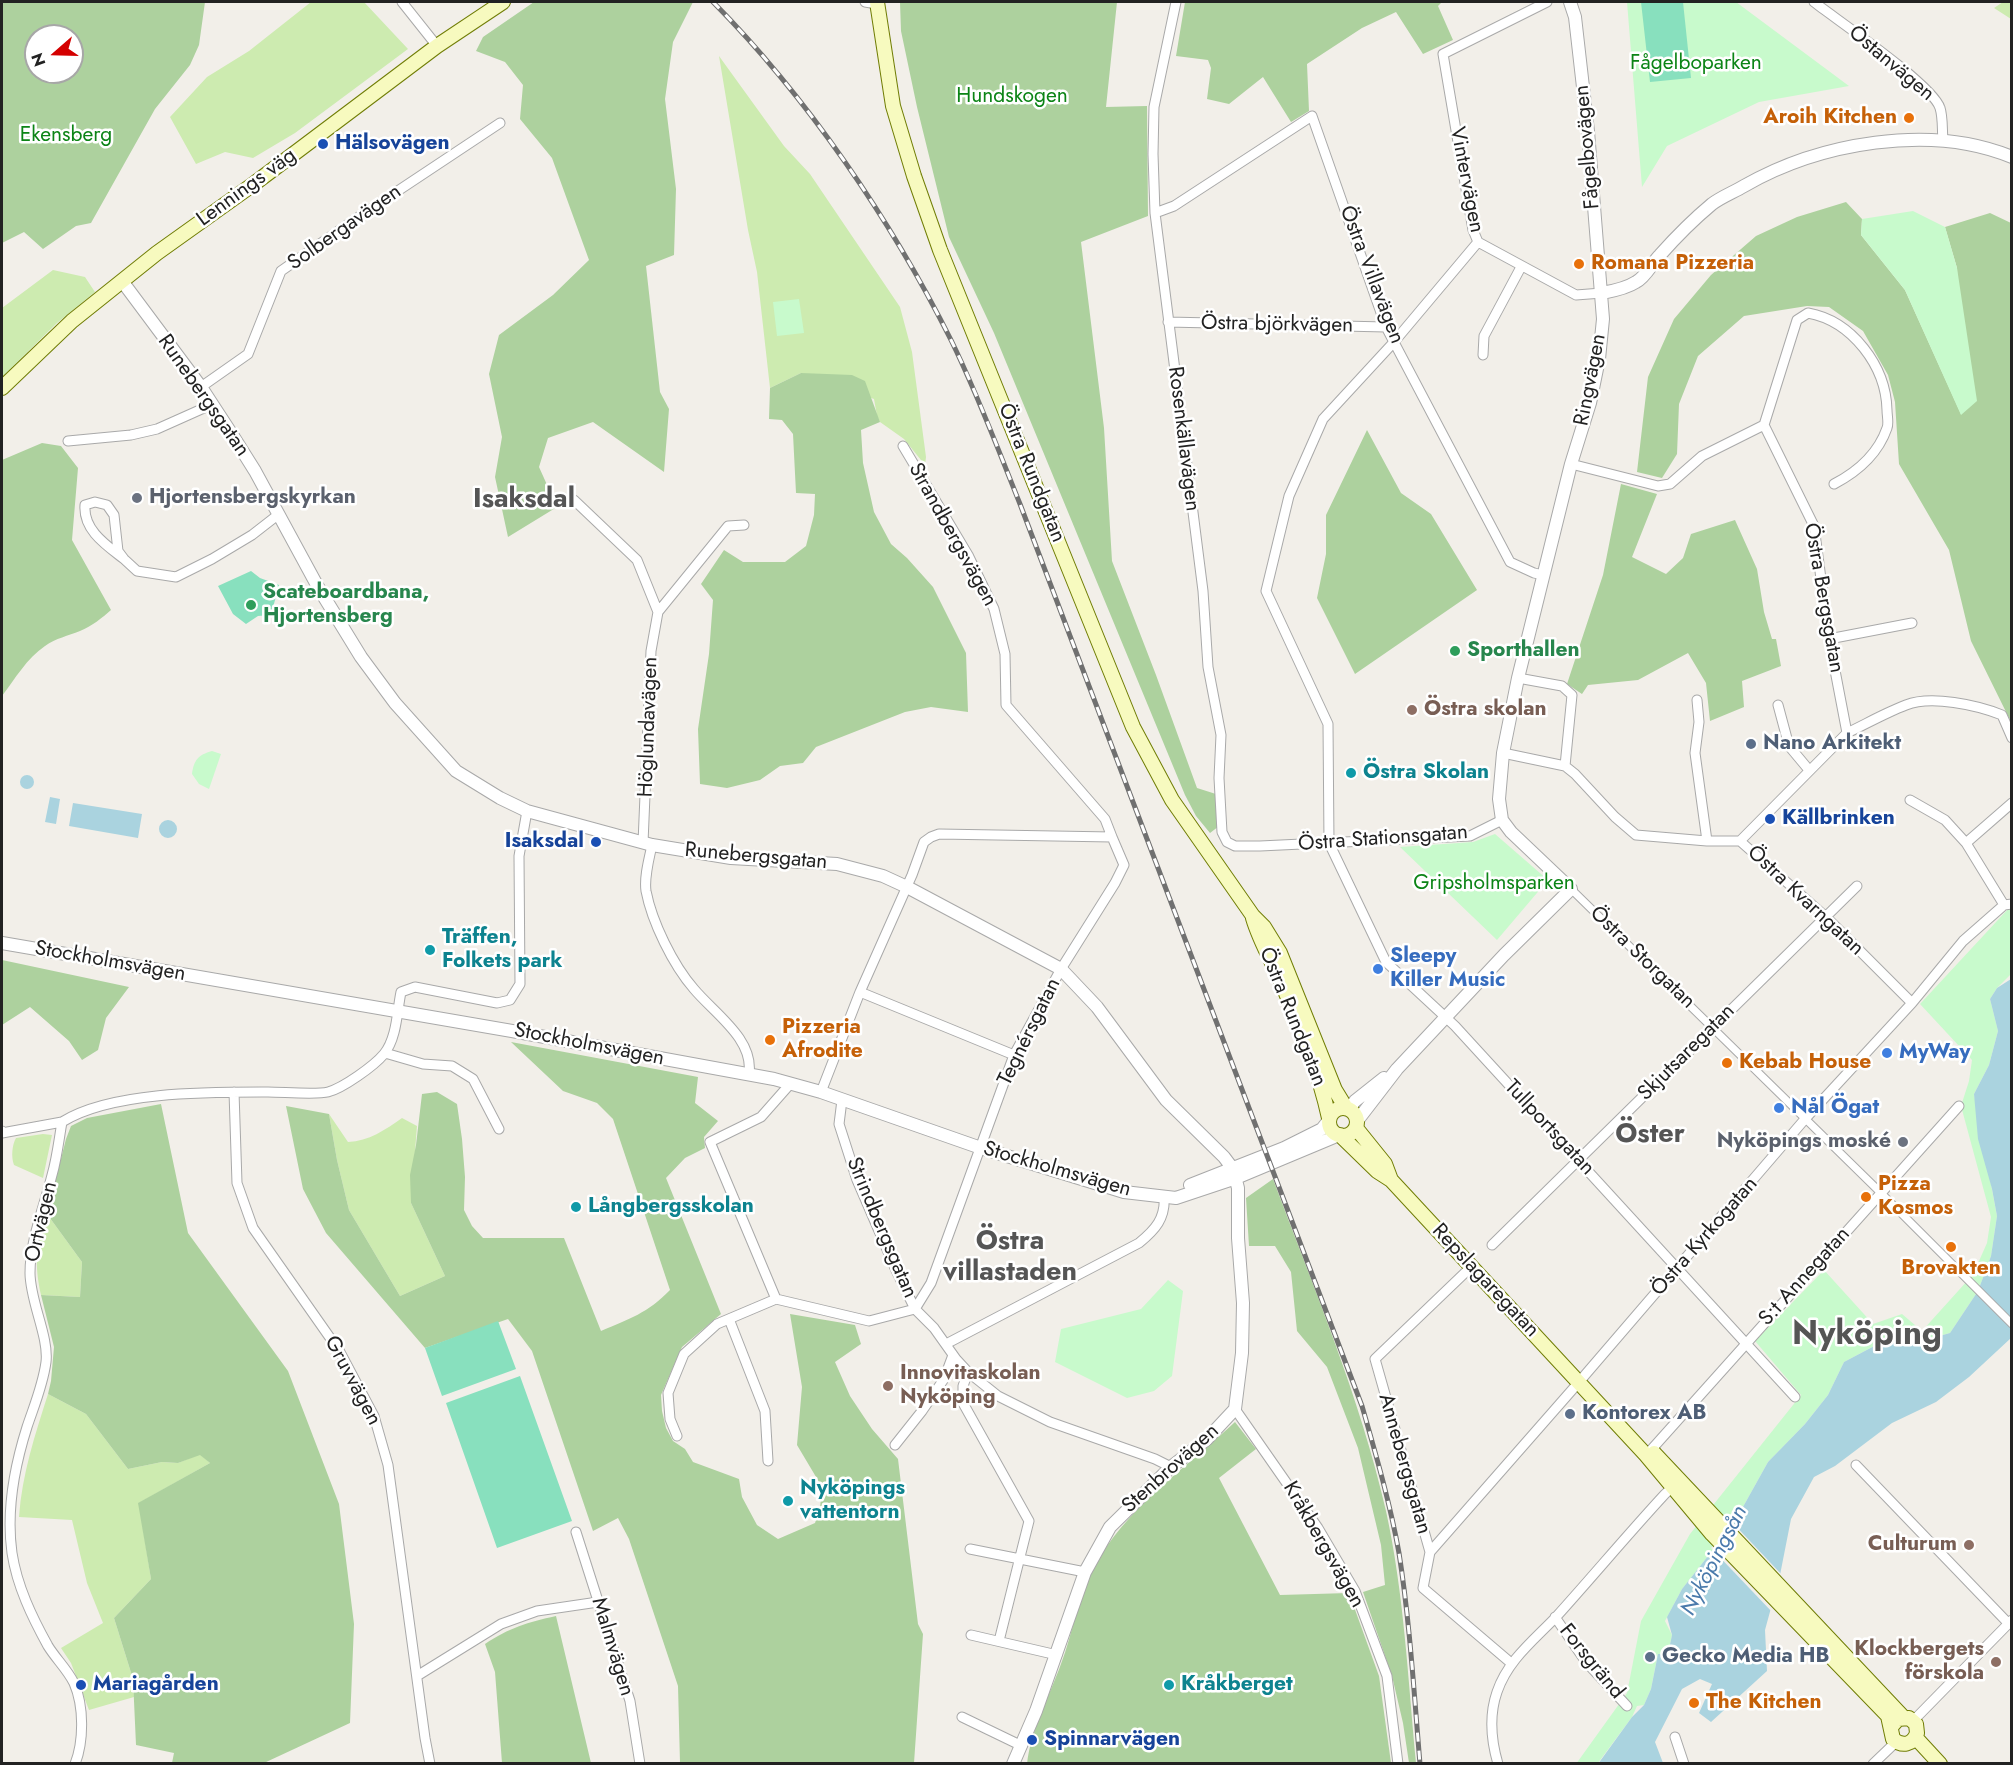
<!DOCTYPE html>
<meta charset="utf-8">
<style>
body{margin:0}
#map{position:relative;width:2013px;height:1765px;overflow:hidden;background:#f2efe9;font-family:Jost,sans-serif}
canvas{display:block}
.frame{position:absolute;inset:0;border:3px solid #222;pointer-events:none}
.north{position:absolute;left:24px;top:24px;width:60px;height:60px;box-sizing:border-box;background:#fff;border:2px solid #a7a7a7;border-radius:50%;rotate:250deg;font-size:16px;font-weight:700;line-height:24px;text-align:center;color:#222}
.north::after{content:'';display:block;margin:auto;width:21px;height:27px;background:#d40000;clip-path:polygon(50% 0,100% 100%,50% 72%,0 100%)}
</style>
<div id="map">
<canvas width="2013" height="1765"></canvas>
<div class="frame"></div>
<div class="north">N</div>
</div>
<script>
const ctx = document.querySelector('canvas').getContext('2d');
ctx.lineJoin = 'round';
function fill(path, color) { ctx.fillStyle = color; ctx.fill(path, 'evenodd'); }
function strokePath(path, color, width, dash) { ctx.strokeStyle = color; ctx.lineWidth = width; ctx.lineCap = dash ? 'butt' : 'round'; ctx.setLineDash(dash || []); ctx.stroke(path); }
function label(font, color, halo, rows, align = 'center') {
  ctx.font = font + ' Jost,sans-serif'; ctx.lineWidth = 5; ctx.setLineDash([]); ctx.textBaseline = 'middle'; ctx.strokeStyle = halo; ctx.fillStyle = color; for (const [text, x, y, turn = 0] of rows) {
    ctx.save(); ctx.translate(x, y); ctx.rotate((+turn || 0) * Math.PI / 180); ctx.textAlign = isNaN(turn) ? turn : align; if (halo) ctx.strokeText(text, 0, 0); ctx.fillText(text, 0, 0); ctx.restore();
  }
}
fill(new Path2D(`
 M311 2H364L408 49 295 133 253 158 225 152 196 164 170 117 207 77 249 51Z
 M2003 2H2011V19L1994 8Z
 M719 56 784 146 810 174 900 307 912 352 926 457 925 465 904 439 880 422 877 416 874 399 801 373 770 388 757 272 748 230Z
 M53 270 85 277 95 292 57 323 2 377V308Z
 M329 1114 348 1142C369 1141 385 1130 402 1118L417 1126 411 1203 445 1276 400 1296 349 1210 337 1160Z
 M43 1134 52 1135 43 1178 14 1165C11 1157 12 1145 16 1138Z
 M47 1214 82 1262 80 1297 41 1295C34 1263 36 1245 47 1214Z
 M48 1394 86 1414 128 1469 162 1462 178 1463 200 1454 210 1463 139 1503 151 1579 114 1618 133 1679 134 1697 89 1710 71 1663 61 1648 103 1623 87 1583 72 1520 19 1517C22 1474 35 1435 48 1394Z`), '#cdebb0');
fill(new Path2D(`
 M2 2H205L199 45 190 65 155 109 91 223 76 226 43 249 24 232 2 243ZM36 36H72V72H36Z
 M534 2H693L673 42 665 99 676 189 674 255 646 266 660 392 669 409 664 472 593 422 548 438 539 467 557 507 508 537 495 477 502 437 489 374 499 335 553 295 589 260 552 158 520 119 523 85 505 62 476 51 483 37Z
 M900 2H1117L1106 107 1147 106 1148 216 1081 242 1104 428 1112 561 1156 675 1197 788 1219 795 1223 823 1210 833 1196 816 1185 795 994 333 949 237 917 107 901 31Z
 M1185 2H1442L1438 6 1453 40 1423 54 1396 12 1362 28 1307 64 1309 111 1291 122 1263 77 1229 104 1207 99 1211 68 1208 60 1176 56Z
 M1846 202 1862 219 1861 235 1905 290 1961 414 1957 268 1945 227 1990 213 2011 223V722L1971 641 1949 550 1899 464 1895 402 1888 375 1863 331 1829 307 1807 306 1744 316 1698 356 1679 404 1677 454 1662 478 1637 472 1648 377 1674 319 1711 275 1756 236 1797 217Z
 M801 373 852 375 865 381 880 422 861 430 863 463 874 512 891 544 907 558 933 587 966 653 968 712 931 707 905 712 816 747 803 763 780 766 760 780 727 788 700 784 698 729 709 654 713 600 701 584 724 550 743 562H785L806 546 814 515 815 494 796 493 793 434 782 420 769 419 770 388Z
 M1367 430 1401 493 1431 514 1477 590 1355 674 1317 598 1326 554V515Z
 M42 443 61 446 78 468 72 540 111 610C102 618 92 626 80 631 68 636 56 638 45 646 27 658 15 679 2 696V460Z
 M1621 484 1657 494 1632 557 1666 574 1683 558 1691 534 1735 520 1757 569 1764 612 1772 639H1776L1781 666 1742 681 1744 707 1710 721 1706 683 1688 653 1638 680 1588 685 1582 694 1567 684 1603 575Z
 M2 960 129 987 106 1018 98 1050 82 1060 69 1041 30 1007 2 1025Z
 M511 1042 698 1077 695 1103 718 1121 704 1137 705 1148 685 1158 666 1178 721 1314 682 1347 661 1395 662 1411 666 1428 673 1441 685 1449 693 1462 739 1479 742 1497 757 1525 778 1539 815 1523 820 1508 822 1487 797 1445 802 1387 790 1314 855 1325 861 1344 835 1362 850 1396 872 1429 898 1459 918 1624 923 1634 914 1763H680L678 1686 629 1539 618 1518 593 1531 532 1351 508 1319 425 1348 326 1233 303 1189 286 1106 329 1114 337 1160 349 1210 400 1296 445 1276 411 1203 410 1175 416 1145 422 1094 437 1092 457 1104 462 1139 465 1177 464 1210 472 1226 483 1238H564L601 1331C629 1319 648 1313 670 1290L613 1119 597 1103 563 1091Z
 M161 1104 188 1233 288 1371 339 1504 354 1624 350 1723 264 1763H172L174 1753 136 1745 133 1679 114 1618 151 1579 138 1503 210 1463 200 1455 178 1463 162 1462 128 1469 86 1414 48 1394 51 1381 54 1347 41 1295 80 1297 82 1262 47 1214 66 1139 71 1126 87 1118Z
 M1273 1179C1314 1289 1360 1397 1386 1511 1404 1593 1408 1679 1416 1763H1409L1403 1723 1392 1676 1363 1592 1385 1585 1381 1545 1358 1448 1327 1367 1297 1331 1291 1272 1275 1246H1249L1246 1198Z
 M1235 1422 1256 1449 1219 1478 1280 1595 1349 1593 1379 1676 1391 1763 1027 1764C1031 1729 1049 1697 1061 1664 1073 1633 1077 1599 1093 1569 1125 1508 1186 1468 1235 1422Z
 M556 1616 591 1763H502L495 1672 485 1644C509 1628 528 1622 556 1616Z`), '#add19e');
fill(new Path2D(`
 M1627 2H1736L1849 86 1759 102 1667 146 1642 187Z
 M1913 211 1945 227 1957 268 1977 401 1961 415 1905 290 1861 235 1862 219Z
 M799 299 804 333 777 336 773 302Z
 M212 751 221 754 209 789 199 784 192 774C194 760 198 755 212 751Z
 M1495 834 1548 880 1497 940 1400 847 1473 842Z
 M2009 908H2011V974L1997 988 1990 999 1998 1031 1989 1065 1974 1094 1997 1216 1991 1256 1978 1291 1950 1333 1925 1340 1897 1334 1844 1362 1828 1395 1805 1424 1768 1462 1734 1523 1682 1589 1665 1621 1672 1635 1668 1654H1658L1651 1689 1644 1705 1637 1706 1632 1717 1598 1763 1576 1764 1627 1693 1641 1621 1690 1534 1801 1395 1755 1341 1824 1270 1873 1324 1902 1314 1922 1331 1968 1280 1979 1261 1987 1243 1991 1217 1961 1106 1969 1081 1972 1060 1920 1004Z
 M1168 1280 1183 1291 1172 1376 1154 1391 1127 1398 1055 1362 1061 1329 1141 1309Z`), '#c8facc');
fill(new Path2D(`
 M1641 2H1683L1691 78 1650 82Z
 M251 571 260 578 279 585 271 615 258 616 246 624 233 614 218 586Z
 M498 1321 516 1369 442 1396 425 1348Z
 M520 1376 572 1521 497 1548 446 1403Z`), '#88e0be');
fill(new Path2D(`
 M20 782a7 7 0 1 1 14 0a7 7 0 1 1-14 0Z
 M50 797 60 799 56 824 45 822Z
 M73 803 142 814 138 838 69 826Z
 M159 829a9 9 0 1 1 18 0a9 9 0 1 1-18 0Z
 M2011 979V1338L1969 1377 1936 1402 1892 1423 1835 1466 1814 1477 1791 1519 1780 1575 1765 1630 1767 1671 1711 1722 1699 1713 1712 1684 1700 1679 1682 1689 1655 1742 1663 1763 1598 1764 1632 1717 1644 1705 1651 1689 1658 1654H1668L1672 1635 1667 1617 1682 1589 1734 1523 1768 1462 1805 1424 1828 1395 1844 1362 1897 1334 1925 1340 1950 1333 1978 1291 1991 1256 1997 1216 1992 1189 1978 1139 1974 1094 1989 1065 1998 1031 1990 999 1997 988Z`), '#aad3df');
fill(new Path2D(`
 M1732 1522 1783 1576 1773 1613 1711 1548Z`), '#f2efe9');
const pedestrian = new Path2D(`
 M1571 889 1881 1193 2012 1324`);
const minor = new Path2D(`
 M402 2 437 46
 M865 2 877 4
 M1176 2 1154 107 1153 154 1155 213 1203 591 1208 667 1221 735 1219 778 1222 832 1227 842 1235 846H1260L1470 836 1502 820
 M1547 2 1443 54 1473 230 1478 242 1576 295 1602 293
 M1814 2C1837 20 1933 85 1940 108 1943 117 1942 130 1943 140
 M1155 213 1174 206 1312 116 1386 327 1510 562 1534 573 1543 575
 M1478 242 1394 342 1323 419 1289 496 1266 591 1328 724 1329 843 1386 962 1455 1026 1795 1397
 M1168 322 1386 327
 M1483 355 1484 336 1521 267
 M201 387 248 354 281 271 357 218 500 123
 M68 441 131 435 157 429 213 404
 M903 446 968 555 994 609 1005 654 1006 705 1105 819 1112 837
 M1571 464 1658 486 1670 484 1702 456 1764 425
 M574 500 637 560 658 612 651 651 643 843
 M124 559C106 545 83 530 85 505L95 502 107 505 114 515 118 551 124 559 137 571 176 577 212 559 252 535 279 514
 M658 612 728 526 744 525
 M1829 639 1912 623
 M1518 678 1562 686 1572 695 1565 766
 M1697 700 1699 722 1695 753 1707 841
 M1778 705 1789 746 1809 770
 M1847 733C1866 724 1885 713 1906 705 1931 695 1977 705 2002 715L2012 738
 M1503 753 1565 766 1575 774 1615 817 1636 835 1707 841H1740L1826 917 1912 1003
 M1910 800 1945 820 1966 843 2004 905
 M1740 841 1847 733 1829 639 1814 526 1764 425 1797 320 1808 313C1852 321 1886 366 1887 410 1887 416 1889 423 1887 428 1878 454 1857 472 1834 484
 M1966 843 2012 803
 M652 845C649 859 644 877 646 891 652 922 673 965 694 989 715 1014 754 1039 749 1074
 M860 992 1014 1055
 M385 1053 423 1064 452 1066 473 1079 499 1129
 M791 1083 761 1117 710 1142 776 1299 869 1321 915 1309 931 1283 1014 1055 1061 969 1115 883 1124 865 1112 837 939 834 931 837 924 842 912 875 860 992 821 1092
 M234 1092 237 1183 253 1228 340 1352 374 1416 388 1465 425 1738 430 1764
 M842 1100 839 1124 857 1180 895 1268 915 1309 934 1328 956 1359 968 1372 998 1396 1050 1422 1155 1459 1171 1467
 M2 1131V1133L62 1122
 M1492 1245 1857 886
 M1472 1266 1375 1359 1430 1552 1423 1588 1511 1663
 M729 1319 765 1411 768 1461
 M946 1344 1139 1243C1155 1230 1166 1218 1164 1196
 M968 1372 963 1386V1403L1029 1521 999 1641
 M1235 1409 1318 1528 1355 1591 1387 1676 1398 1764
 M677 1436 670 1419 668 1393 684 1354 717 1324 776 1299
 M895 1445 922 1411 944 1379 953 1355
 M1651 1450 1959 1106
 M1856 1465 2008 1623
 M576 1532 630 1701 640 1764
 M970 1549 1085 1572
 M1430 1552 1579 1382 1805 1119 1912 1003 1963 941 2004 905 2012 904
 M1555 1617 1586 1662 1627 1706
 M971 1635 1057 1655
 M417 1676 501 1624 537 1611 598 1602
 M962 1717 1022 1746
 M1913 1721 2012 1620
 M1675 1737 1684 1764
 M75 1764C84 1741 84 1706 74 1683 67 1669 56 1659 48 1646 32 1617 17 1586 12 1553 6 1510 14 1468 27 1427 34 1406 43 1385 46 1362 49 1337 30 1301 30 1273 30 1240 44 1207 52 1175 57 1158 59 1139 62 1122 111 1091 211 1092 268 1092 283 1092 316 1095 328 1092 343 1088 374 1066 384 1054 397 1038 397 1011 401 992L415 987 497 1003 510 1000 520 984 519 856 527 811
 M1498 1764C1491 1740 1489 1715 1497 1692 1508 1660 1533 1641 1556 1617 1593 1576 1628 1534 1665 1494L1676 1484
 M1873 1764 1896 1742`);
const tertiary = new Path2D(`
 M122 281 201 387 233 436 255 471 318 587 361 657 395 703 456 771 500 798 527 811 652 845 731 858 837 864 883 876 907 887 1061 969 1097 1007 1166 1100 1224 1157 1233 1169 1238 1188V1238L1243 1303 1242 1353 1235 1409 1207 1439 1171 1467 1110 1527 1085 1572 1036 1711 1013 1764
 M1602 293C1613 291 1627 288 1636 282 1646 277 1652 263 1660 255 1676 237 1694 219 1712 204 1721 197 1734 192 1744 186 1819 143 1930 123 2012 157
 M2 943 512 1031 774 1079 821 1092 981 1148 1124 1192 1176 1198 1236 1178 1339 1135
 M1349 1109 1355 1101 1384 1078
 M1357 1121 1397 1069 1504 955 1571 889 1511 832 1502 820 1499 799 1503 753 1518 678 1571 464 1590 403 1599 359 1603 319 1588 131 1575 17 1570 2
 M1190 1185 1284 1148 1322 1129 1329 1120`);
const secondary = new Path2D(`
 M877 2 893 106 914 176 940 250 1133 727 1172 800 1253 916 1264 927 1280 953 1335 1090 1346 1108
 M2 388 72 321 157 253 255 183 437 46 503 2
 M1253 918C1260 942 1273 963 1283 986 1301 1029 1319 1072 1329 1118
 M1329 1122a14 14 0 1 1 28 0a14 14 0 1 1-28 0Z
 M1356 1128 1385 1164 1391 1180
 M1340 1135 1377 1171 1391 1180 1646 1455 1712 1534 1888 1716 1893 1739C1902 1747 1913 1745 1917 1733L1916 1724 1909 1718 1898 1719 1891 1727
 M1654 1453 1904 1718
 M1916 1738 1940 1764`);
strokePath(pedestrian, '#a9a9a9', 9);
strokePath(minor, '#a9a9a9', 11);
strokePath(tertiary, '#a9a9a9', 14);
strokePath(secondary, '#707d05', 16);
strokePath(pedestrian, '#fff', 7);
strokePath(minor, '#fff', 9);
strokePath(tertiary, '#fff', 12);
strokePath(secondary, '#f7fabf', 14);
const rail = new Path2D(`
 M713 2C807 97 891 220 951 340 977 393 998 449 1020 504L1362 1406C1376 1455 1390 1503 1399 1553 1410 1623 1414 1693 1420 1764`);
strokePath(rail, '#707070', 5);
strokePath(rail, '#fff', 3, [9]);
for (const [x, y, r, color] of [
 [1909,118,6,"#e8710a"],
 [323,144,6,"#1a4fb4"],
 [1579,264,6,"#e8710a"],
 [137,498,6,"#6b7280"],
 [251,605,6,"#2e9e5b"],
 [1455,651,6,"#2e9e5b"],
 [1412,710,6,"#8d6e63"],
 [1751,744,6,"#5c6f8a"],
 [1351,773,6,"#0f9aa8"],
 [1770,819,6,"#1a4fb4"],
 [596,842,6,"#1a4fb4"],
 [430,950,6,"#0f9aa8"],
 [1378,969,6,"#3f7fe0"],
 [770,1040,6,"#e8710a"],
 [1887,1053,6,"#3f7fe0"],
 [1727,1063,6,"#e8710a"],
 [1779,1108,6,"#3f7fe0"],
 [1903,1142,6,"#6b7280"],
 [1866,1197,6,"#e8710a"],
 [576,1207,6,"#0f9aa8"],
 [1951,1247,6,"#e8710a"],
 [888,1386,6,"#8d6e63"],
 [1570,1414,6,"#5c6f8a"],
 [788,1501,6,"#0f9aa8"],
 [1969,1545,6,"#8d6e63"],
 [1650,1657,6,"#5c6f8a"],
 [1996,1662,6,"#8d6e63"],
 [81,1685,6,"#1a4fb4"],
 [1169,1685,6,"#0f9aa8"],
 [1694,1703,6,"#e8710a"],
 [1032,1740,6,"#1a4fb4"]
]) { const dot = new Path2D(); dot.arc(x, y, r, 0, 2 * Math.PI); ctx.fillStyle = color; ctx.fill(dot); strokePath(dot, '#fff', 2); }
label('21px', '#0c8416', '#fff', [
 ["Fågelboparken",1696,64],
 ["Hundskogen",1012,97],
 ["Ekensberg",66,136],
 ["Gripsholmsparken",1494,884]
]);
label('21px', '#222', '#fff', [
 ["Östanvägen",1891,64,40],
 ["Fågelbovägen",1588,147,-95],
 ["Vintervägen",1466,180,79],
 ["Lennings väg",247,188,-36],
 ["Solbergavägen",345,228,-35],
 ["Östra Villavägen",1371,275,69],
 ["Östra björkvägen",1277,325,1],
 ["Ringvägen",1591,380,-79],
 ["Runebergsgatan",203,396,55],
 ["Rosenkällavägen",1183,439,83],
 ["Östra Rundgatan",1031,473,68],
 ["Strandbergsvägen",952,535,61],
 ["Östra Bergsgatan",1823,598,80],
 ["Höglundavägen",649,727,-88],
 ["Östra Stationsgatan",1383,839,-4],
 ["Runebergsgatan",756,857,5],
 ["Östra Kvarngatan",1805,901,43],
 ["Östra Storgatan",1642,958,44],
 ["Stockholmsvägen",110,962,10],
 ["Östra Rundgatan",1292,1017,68],
 ["Tegnérsgatan",1030,1032,-64],
 ["Stockholmsvägen",589,1045,11],
 ["Skjutsaregatan",1687,1053,-45],
 ["Tullportsgatan",1549,1128,47],
 ["Stockholmsvägen",1057,1170,16],
 ["Ortvägen",42,1222,-77],
 ["Strindbergsgatan",881,1228,67],
 ["Östra Kyrkogatan",1705,1237,-49],
 ["S:t Annegatan",1805,1277,-48],
 ["Repslagaregatan",1485,1281,47],
 ["Gruvvägen",352,1381,62],
 ["Annebergsgatan",1404,1464,74],
 ["Stenbrovägen",1171,1469,-42],
 ["Kråkbergsvägen",1323,1545,60],
 ["Malmvägen",612,1647,73],
 ["Forsgränd",1591,1662,51]
]);
label('bold 21px', '#c56008', '#fff', [
 ["Aroih Kitchen",1897,118,"right"],
 ["Romana Pizzeria",1591,264],
 ["Pizzeria",782,1028],
 ["Afrodite",782,1052],
 ["Kebab House",1739,1063],
 ["Pizza",1878,1185],
 ["Kosmos",1878,1209],
 ["Brovakten",1951,1269,"center"],
 ["The Kitchen",1706,1703]
], 'left');
label('bold 21px', '#164399', '#fff', [
 ["Hälsovägen",335,144],
 ["Källbrinken",1782,819],
 ["Isaksdal",584,842,"right"],
 ["Mariagården",93,1685],
 ["Spinnarvägen",1044,1740]
], 'left');
label('bold 21px', '#5b616d', '#fff', [
 ["Hjortensbergskyrkan",149,498],
 ["Nyköpings moské",1891,1142,"right"]
], 'left');
label('bold 21px', '#27864d', '#fff', [
 ["Scateboardbana,",263,593],
 ["Hjortensberg",263,617],
 ["Sporthallen",1467,651]
], 'left');
label('bold 21px', '#785e54', '#fff', [
 ["Östra skolan",1424,710],
 ["Innovitaskolan",900,1374],
 ["Nyköping",900,1398],
 ["Culturum",1957,1545,"right"],
 ["Klockbergets",1984,1650,"right"],
 ["förskola",1984,1674,"right"]
], 'left');
label('bold 21px', '#4e5e75', '#fff', [
 ["Nano Arkitekt",1763,744],
 ["Kontorex AB",1582,1414],
 ["Gecko Media HB",1662,1657]
], 'left');
label('bold 21px', '#0d838f', '#fff', [
 ["Östra Skolan",1363,773],
 ["Träffen,",442,938],
 ["Folkets park",442,962],
 ["Långbergsskolan",588,1207],
 ["Nyköpings",800,1489],
 ["vattentorn",800,1513],
 ["Kråkberget",1181,1685]
], 'left');
label('bold 21px', '#366cbe', '#fff', [
 ["Sleepy",1390,957],
 ["Killer Music",1390,981],
 ["MyWay",1899,1053],
 ["Nål Ögat",1791,1108]
], 'left');
label('italic 22px', '#4a7aab', '#fff', [
 ["Nyköpingsån",1715,1561,-63]
]);
label('bold 27px', '#555', '#fff', [
 ["Isaksdal",524,500],
 ["Öster",1650,1135],
 ["Östra",1010,1242],
 ["villastaden",1010,1273]
]);
label('bold 33px', '#555', '#fff', [
 ["Nyköping",1867,1336]
]);
</script>
